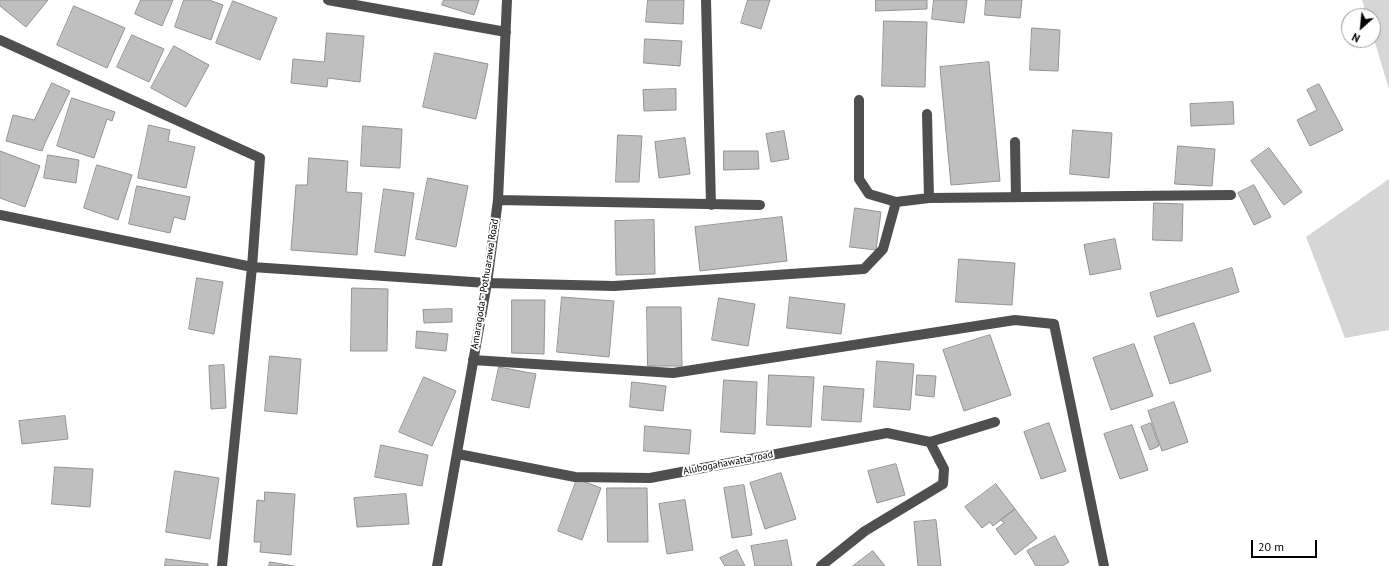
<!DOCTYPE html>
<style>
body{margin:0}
#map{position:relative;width:1389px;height:566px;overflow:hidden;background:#fff;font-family:"PT Sans",sans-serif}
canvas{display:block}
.north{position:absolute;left:1341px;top:8px;width:40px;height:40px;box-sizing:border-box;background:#fff;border:1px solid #999;border-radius:50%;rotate:207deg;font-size:11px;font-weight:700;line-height:16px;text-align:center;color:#000}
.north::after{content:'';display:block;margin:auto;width:14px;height:18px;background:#000;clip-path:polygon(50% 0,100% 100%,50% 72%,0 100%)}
.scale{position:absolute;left:1251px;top:540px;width:66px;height:18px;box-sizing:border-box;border:2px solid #000;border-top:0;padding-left:5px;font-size:12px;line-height:14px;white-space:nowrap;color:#000;-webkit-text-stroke:3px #fff;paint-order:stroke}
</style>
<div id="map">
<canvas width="1389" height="566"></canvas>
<div class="north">N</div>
<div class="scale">20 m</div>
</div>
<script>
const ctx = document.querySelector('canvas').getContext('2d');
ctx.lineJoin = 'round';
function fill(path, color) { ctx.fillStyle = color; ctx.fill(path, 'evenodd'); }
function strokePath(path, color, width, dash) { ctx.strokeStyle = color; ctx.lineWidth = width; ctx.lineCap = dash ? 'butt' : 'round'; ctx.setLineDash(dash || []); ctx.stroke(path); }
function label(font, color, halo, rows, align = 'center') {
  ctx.font = font + ' "PT Sans",sans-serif'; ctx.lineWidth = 4; ctx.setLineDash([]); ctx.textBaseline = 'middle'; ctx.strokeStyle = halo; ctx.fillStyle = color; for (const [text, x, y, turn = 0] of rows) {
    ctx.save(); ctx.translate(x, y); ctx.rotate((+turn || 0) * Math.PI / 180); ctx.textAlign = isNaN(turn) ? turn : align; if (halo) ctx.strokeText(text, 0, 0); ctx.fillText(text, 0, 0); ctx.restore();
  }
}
fill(new Path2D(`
 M1362 0H1389V89L1373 36V16H1367Z
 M1389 179V330L1345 338 1306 237Z`), '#d6d6d6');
const building = new Path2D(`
 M0 0H48L26 27 0 6Z
 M141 0H173L162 26 135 14Z
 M184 0H209L223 5 211 40 175 27Z
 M444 0H479L474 15 442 5Z
 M648 0H684L683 24 646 22Z
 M748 0H770L761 29 741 23Z
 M876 0H927V9L876 11Z
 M934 0H967L964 23 932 19Z
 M986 0H1022L1020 18 985 15Z
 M233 1 277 18 260 60 216 43Z
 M74 6 125 28 107 68 57 45Z
 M884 21 927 22 925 87 882 86Z
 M1032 28 1060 30 1058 71 1030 70Z
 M327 33 364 36 360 82 328 78 327 87 291 83 293 59 324 62Z
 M132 35 164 49 149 82 117 67Z
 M645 39 682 41 680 66 644 63Z
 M174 46 209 65 186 107 151 88Z
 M435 53 488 64 476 119 423 107Z
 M989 62 1000 181 951 185 940 67Z
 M52 83 70 91 45 143 42 151 6 141 13 115 34 120Z
 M1319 84 1343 130 1310 146 1297 120 1317 110 1307 90Z
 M676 89V110L644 111 643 90Z
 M72 98 115 112 112 121 107 119 94 158 57 146Z
 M1233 102 1234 124 1191 126 1190 104Z
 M149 125 170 130 168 141 195 147 186 188 138 178Z
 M363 126 402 129 400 168 361 166Z
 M1073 130 1112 133 1109 178 1070 174Z
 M784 131 789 159 771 162 766 134Z
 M618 135 642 136 639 182H616Z
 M685 138 690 174 659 178 655 142Z
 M1178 146 1215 149 1212 186 1175 184Z
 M1269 148 1302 192 1284 205 1251 161Z
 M0 151 40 166 25 207 0 198Z
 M724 151H758L759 169 724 170Z
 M48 155 79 160 76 183 44 178Z
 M309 158 348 161 346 192 362 193 357 255 291 250 296 185H307Z
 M97 165 132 175 118 220 84 208Z
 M428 178 468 186 456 247 416 239Z
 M1254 185 1271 217 1254 225 1238 193Z
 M137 186 190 197 185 220 174 217 170 233 129 224Z
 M384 189 414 193 405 256 375 252Z
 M1154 203 1183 204 1182 241 1153 240Z
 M855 208 881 212 876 250 850 247Z
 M782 217 787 261 700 271 695 227Z
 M654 220 655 274 616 275 615 221Z
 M1115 239 1121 269 1090 275 1084 245Z
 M959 259 1015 263 1012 305 956 302Z
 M1232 268 1239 292 1157 317 1150 293Z
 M197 278 223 282 214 334 189 329Z
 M352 288 388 289 387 351H351Z
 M562 297 614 301 609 357 557 352Z
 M790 297 845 304 841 334 787 328Z
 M719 298 755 304 748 346 712 340Z
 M512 300H545L544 354 512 353Z
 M647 307H681L682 366H648Z
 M452 309V322L424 323 423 310Z
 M1194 323 1211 371 1170 384 1154 337Z
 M417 331 448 334 446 351 416 348Z
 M990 335 1011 395 964 411 943 350Z
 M1134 344 1153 396 1111 410 1093 358Z
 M270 356 301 359 297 414 265 411Z
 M877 361 914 364 910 410 874 407Z
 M224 365 226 408 211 409 209 366Z
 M499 367 536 374 529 408 492 400Z
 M769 375 814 377 811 427 767 425Z
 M917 375 936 376 934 397 916 395Z
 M424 377 456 391 432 446 399 432Z
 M724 380 757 382 755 434 721 432Z
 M632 382 666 386 663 411 630 407Z
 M824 386 864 389 861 422 822 420Z
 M1174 402 1188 442 1162 451 1148 411Z
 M65 416 68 439 22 444 19 421Z
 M1049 423 1066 471 1041 479 1024 432Z
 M1151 423 1159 446 1150 450 1141 427Z
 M1132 425 1148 470 1120 479 1104 434Z
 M645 426 691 430 689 454 644 451Z
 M381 445 428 455 422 486 375 477Z
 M896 464 905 495 877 503 868 471Z
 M55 467 93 469 90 507 52 504Z
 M175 471 219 478 210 539 166 532Z
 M781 473 796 519 765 529 750 483Z
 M577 479 601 488 582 540 558 531Z
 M996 484 1015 509 993 526 990 522 982 528 965 507Z
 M744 485 752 535 732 538 724 488Z
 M607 488H647L648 542H608Z
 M265 492 295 494 291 555 260 552 261 542H254L257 500 264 501Z
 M406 494 409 524 357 527 354 498Z
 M685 500 693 550 667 554 659 504Z
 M1015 509 1037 538 1015 555 996 529 1004 523 1001 520Z
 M936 520 941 566H918L914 522Z
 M1055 536 1069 562 1062 566H1036L1027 551Z
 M787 540 792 566H755L751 546Z
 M737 550 745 566H725L720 558Z
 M873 551 885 566H853Z
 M166 559 208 564V566H165Z
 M270 562 294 566H269Z`);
fill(building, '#bfbfbf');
strokePath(building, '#939393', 1);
strokePath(new Path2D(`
 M328 0 506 32
 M706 0 711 205
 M0 40 260 158 252 267 222 566
 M859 100V179L869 194 896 202
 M927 114 929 198
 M1015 142 1016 197
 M498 200 760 205
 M0 215 252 267 487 283 614 286 864 269 883 249 896 202 929 198 1231 195
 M473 360 673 373 1015 320 1054 324 1104 566
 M458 454 575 477 650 478 887 433 930 442 995 422
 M437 566 487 283 498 200 507 0
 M821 566 865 531 943 484 944 469 930 442`), '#4f4f4f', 10);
label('10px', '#000', '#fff', [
 ["Amaragoda - Pothuarawa Road",485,284,-81],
 ["Alubogahawatta road",728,463,-11]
]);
</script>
